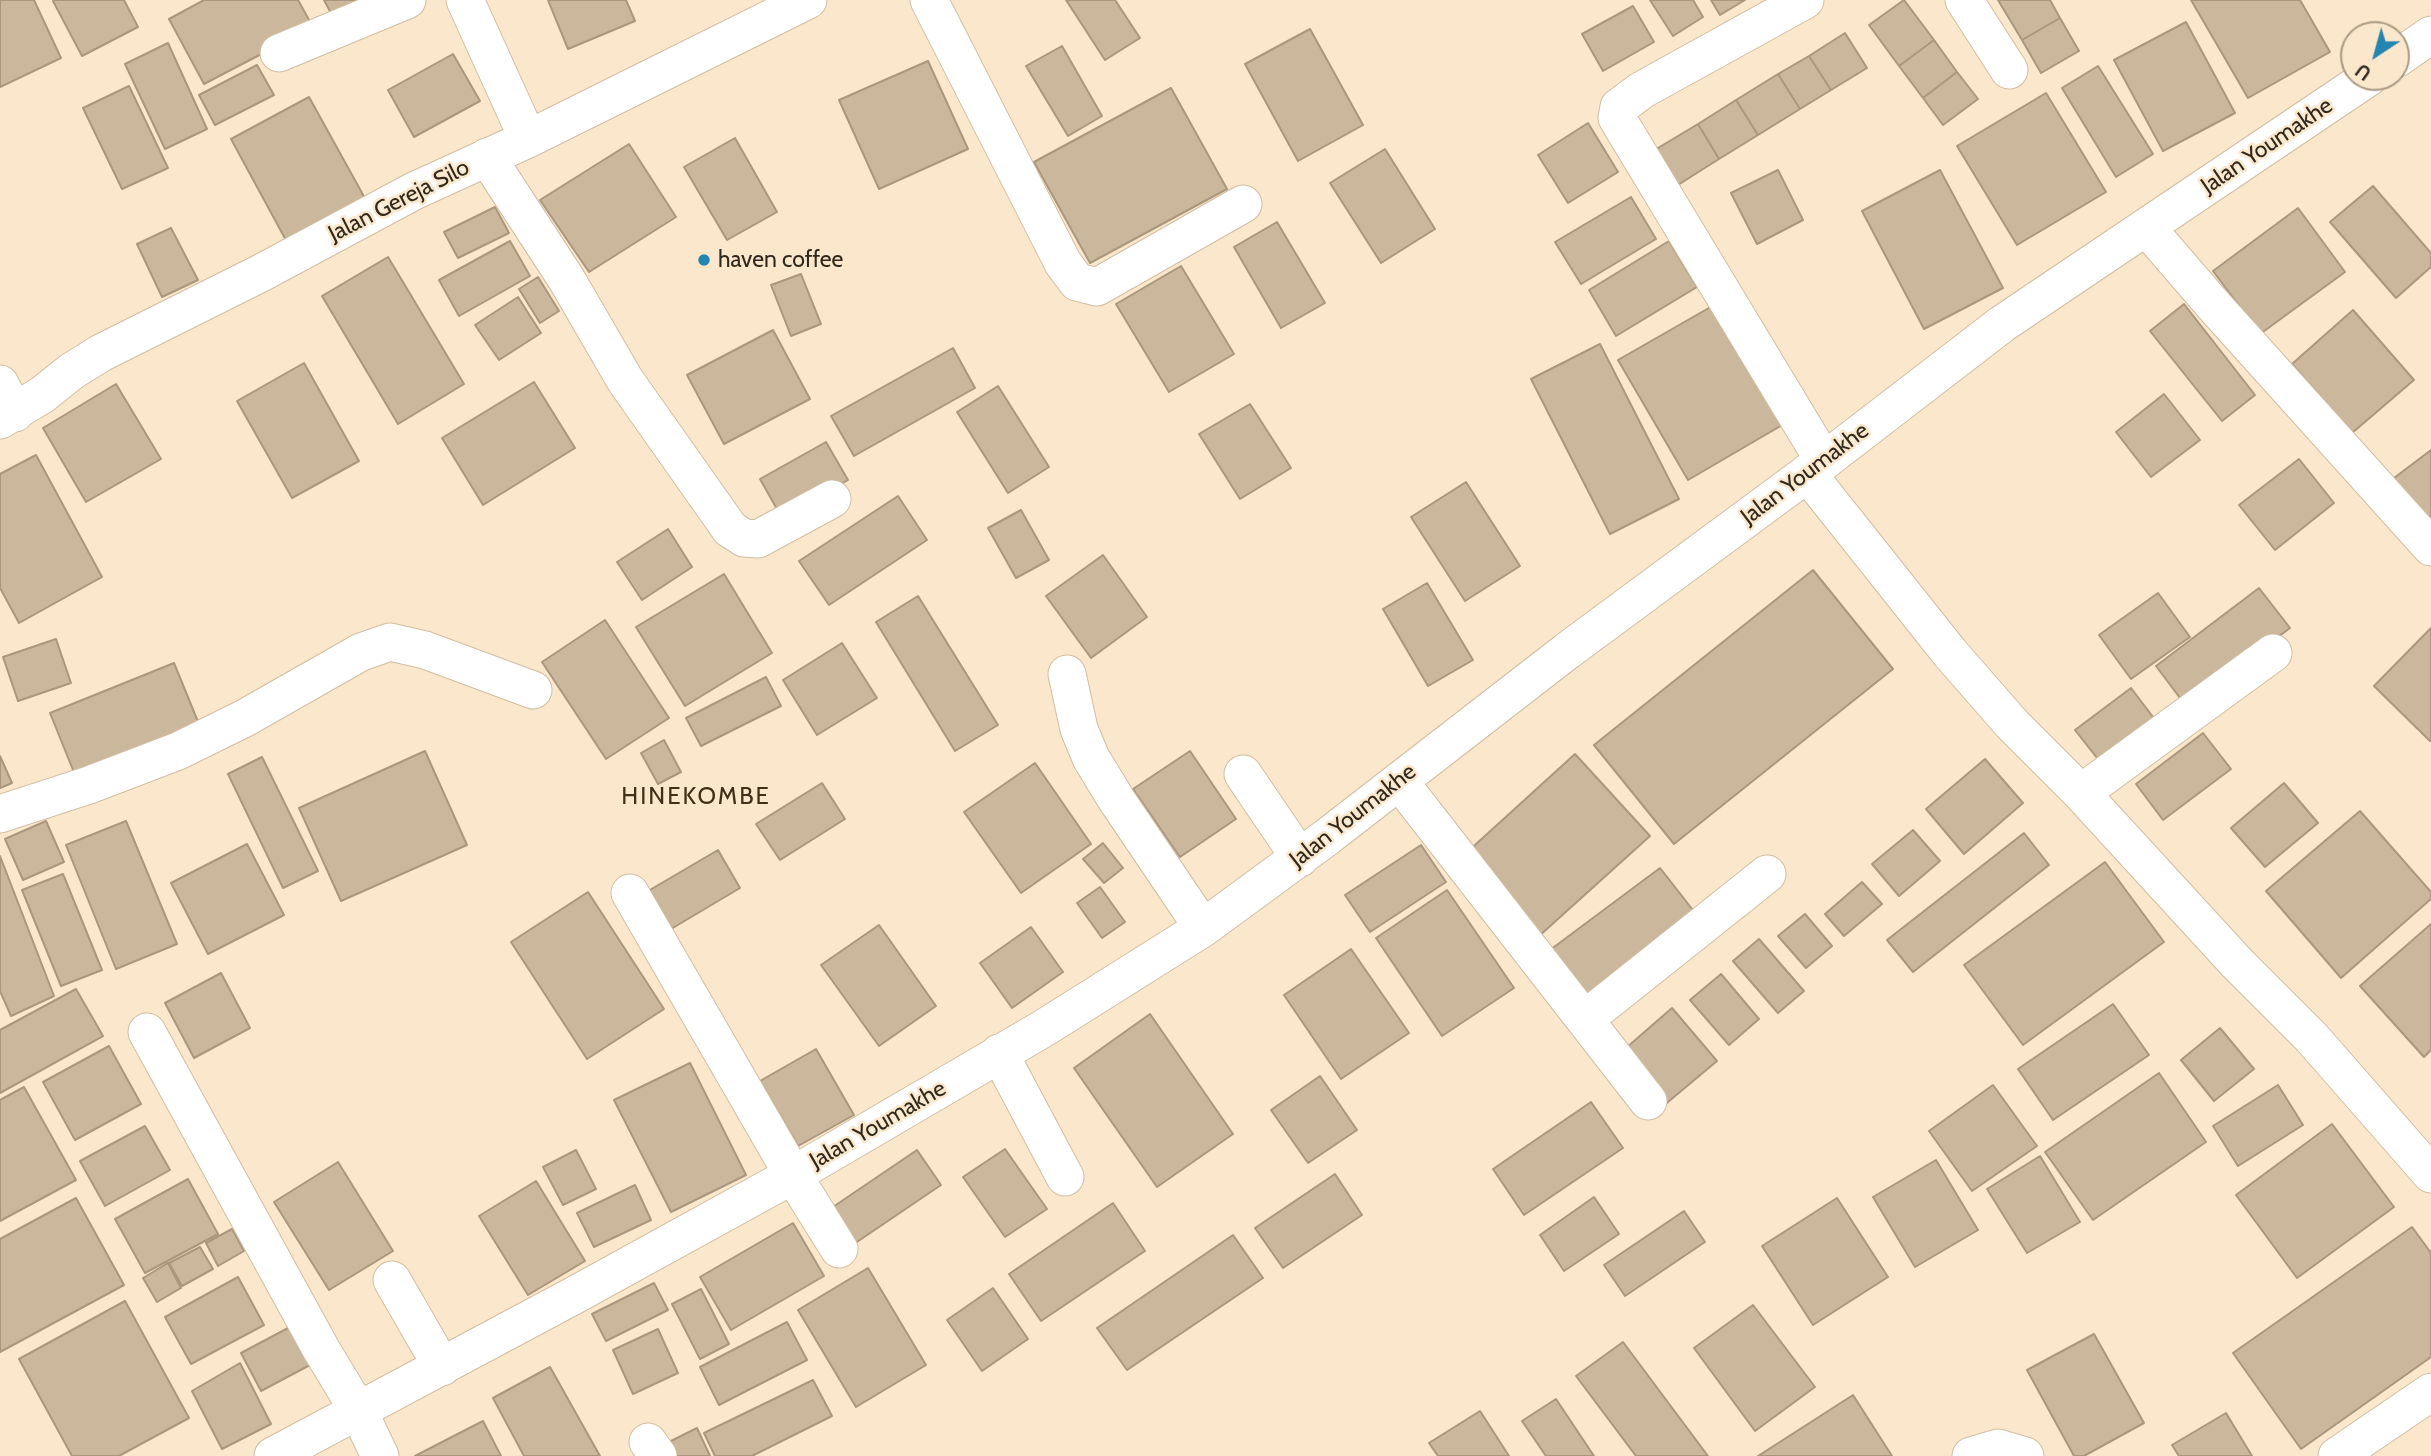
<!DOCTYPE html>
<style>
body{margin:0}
#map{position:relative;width:2431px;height:1456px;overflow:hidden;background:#fbe7cb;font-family:Cabin,sans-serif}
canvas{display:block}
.north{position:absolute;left:2340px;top:21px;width:70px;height:70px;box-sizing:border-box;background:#fbe7cb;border:2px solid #a99b85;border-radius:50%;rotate:216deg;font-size:19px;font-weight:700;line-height:28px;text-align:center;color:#2f281d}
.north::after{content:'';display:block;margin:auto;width:24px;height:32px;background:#2485b0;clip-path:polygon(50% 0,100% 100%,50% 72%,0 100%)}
</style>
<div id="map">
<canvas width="2431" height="1456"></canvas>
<div class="north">U</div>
</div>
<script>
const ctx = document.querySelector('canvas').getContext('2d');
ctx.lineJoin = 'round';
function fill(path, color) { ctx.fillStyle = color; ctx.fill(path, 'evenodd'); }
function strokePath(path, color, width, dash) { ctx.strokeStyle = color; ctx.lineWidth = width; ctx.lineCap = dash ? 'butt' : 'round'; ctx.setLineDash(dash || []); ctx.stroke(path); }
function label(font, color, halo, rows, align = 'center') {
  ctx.font = font + ' Cabin,sans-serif'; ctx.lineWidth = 5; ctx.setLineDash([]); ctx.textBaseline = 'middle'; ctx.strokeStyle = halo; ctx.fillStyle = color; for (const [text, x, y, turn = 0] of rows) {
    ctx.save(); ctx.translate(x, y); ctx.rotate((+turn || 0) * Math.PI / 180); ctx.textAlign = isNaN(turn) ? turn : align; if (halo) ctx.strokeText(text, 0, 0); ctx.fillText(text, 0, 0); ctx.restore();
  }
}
const building = new Path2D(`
 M0 0H34L61 58 0 87Z
 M55 0H124L138 27 82 56 53 1Z
 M204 0H298L313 27 204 84 169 19Z
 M324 0H366L333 17Z
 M548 0H626L635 21 568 49Z
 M1066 0H1115L1140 38 1105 60Z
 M1650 0H1693L1703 17 1673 36Z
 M1711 0H1745L1720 15Z
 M1904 0 1934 40 1899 66 1869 25Z
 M1998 0H2050L2060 18 2022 40Z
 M2191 0H2300L2330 52 2248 98Z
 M1633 6 1654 42 1603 71 1582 34Z
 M2060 18 2079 51 2041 73 2022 40Z
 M2186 22 2235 113 2163 151 2114 60Z
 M1310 29 1363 125 1298 161 1245 64Z
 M1845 33 1867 68 1831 90 1809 56Z
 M1934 40 1957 72 1923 98 1899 66Z
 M168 43 207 129 165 149 125 64Z
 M1062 46 1102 116 1068 136 1026 66Z
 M453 54 480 101 414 137 388 90Z
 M1809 56 1831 90 1800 109 1778 74Z
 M928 61 968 149 879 189 839 100Z
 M257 65 274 95 215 125 199 95Z
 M2098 66 2153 154 2116 177 2062 88Z
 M1957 72 1978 99 1943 125 1923 98Z
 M1778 74 1800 109 1758 135 1736 100Z
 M129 86 168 168 122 189 83 108Z
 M1171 88 1227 189 1090 263 1034 162Z
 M2046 93 2106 192 2017 245 1957 146Z
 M309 97 367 202 288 244 231 139Z
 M1736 100 1758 135 1719 159 1698 124Z
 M1588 123 1618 172 1568 203 1538 155Z
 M1698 124 1719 159 1670 190 1648 154Z
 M735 138 777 212 727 240 684 167Z
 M629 144 676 217 589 272 540 200Z
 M1385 149 1435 229 1381 263 1330 183Z
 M1778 170 1803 220 1757 244 1731 193Z
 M1940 170 2003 288 1924 329 1862 211Z
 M2373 186 2431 253V267L2396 298 2330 222Z
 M1631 197 1656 239 1581 284 1555 242Z
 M495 207 509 233 458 258 444 232Z
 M2298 208 2345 272 2260 334 2213 271Z
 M1277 222 1325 303 1281 328 1234 247Z
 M171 228 198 280 162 297 137 244Z
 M510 241 530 276 459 316 439 280Z
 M1669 241 1697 287 1616 336 1589 290Z
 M388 257 464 384 398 424 322 296Z
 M1181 266 1234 354 1169 392 1116 304Z
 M801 274 821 324 791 336 771 285Z
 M538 277 559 311 540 323 519 289Z
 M518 297 541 333 499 360 475 325Z
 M2184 304 2255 395 2222 421 2150 331Z
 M1714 305 1784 424 1688 480 1618 360Z
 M2353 310 2414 380 2352 433 2292 364Z
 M773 330 810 399 724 444 687 375Z
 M1600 344 1679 499 1610 534 1531 379Z
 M953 348 975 388 854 456 831 416Z
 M304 363 359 461 292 498 237 401Z
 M534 382 575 448 483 505 442 438Z
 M116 384 161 459 86 502 43 428Z
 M998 386 1049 467 1008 493 957 412Z
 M2164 394 2200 440 2151 477 2116 432Z
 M1250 404 1291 468 1240 499 1199 434Z
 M826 442 848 480 782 518 760 479Z
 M2431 450V526L2394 478Z
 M36 455 102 577 19 623 0 588V474Z
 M2299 459 2334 503 2275 550 2239 505Z
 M1466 482 1520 566 1465 601 1411 517Z
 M898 496 927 540 829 605 799 561Z
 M1021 510 1049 560 1016 578 988 528Z
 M668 529 692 567 642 600 617 562Z
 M1103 555 1147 617 1091 658 1046 596Z
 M1813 570 1893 669 1674 844 1594 745Z
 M724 574 772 653 685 706 636 627Z
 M1427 583 1473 660 1428 686 1383 609Z
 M2259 588 2290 628 2186 706 2156 666Z
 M2158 593 2190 637 2131 679 2099 635Z
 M918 596 998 725 955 751 876 622Z
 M605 620 669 718 606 759 542 662Z
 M2431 628V740L2430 741 2374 686Z
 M56 639 71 683 18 701 3 657Z
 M842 643 877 698 817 735 783 680Z
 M174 663 201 729 77 780 50 713Z
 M766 677 781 706 701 746 686 718Z
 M2131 688 2156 721 2101 763 2075 730Z
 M2203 733 2231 769 2163 820 2136 784Z
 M664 740 681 772 658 784 641 753Z
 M425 751 467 845 341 901 299 808Z
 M1190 751 1236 819 1180 857 1133 789Z
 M1575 754 1650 836 1538 937 1464 855Z
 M0 756 12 783 0 788Z
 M262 757 318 871 283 888 228 774Z
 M1985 759 2023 803 1964 854 1926 809Z
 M1035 763 1091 844 1021 893 964 812Z
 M822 783 845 819 780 860 756 824Z
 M2284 783 2318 823 2265 867 2231 828Z
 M2360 811 2431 892V899L2341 978 2266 891Z
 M46 821 64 862 23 880 5 839Z
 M126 821 177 944 116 969 66 845Z
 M1913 830 1940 861 1899 896 1872 864Z
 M2024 833 2049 865 1913 972 1887 940Z
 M1103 843 1123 868 1104 883 1083 859Z
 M247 844 284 915 208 954 171 883Z
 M1421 845 1446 882 1370 932 1345 895Z
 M718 850 740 888 666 932 643 894Z
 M0 856 54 996 11 1016 0 991Z
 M2105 862 2164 942 2023 1045 1964 965Z
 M1660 868 1696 914 1582 1000 1546 953Z
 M63 874 102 970 61 986 22 890Z
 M1862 882 1882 904 1844 936 1825 914Z
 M1100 887 1125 922 1102 938 1077 903Z
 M1447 890 1514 988 1442 1036 1376 938Z
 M588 892 664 1009 587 1059 511 942Z
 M1805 914 1832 946 1806 968 1778 936Z
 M2431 924V1050L2424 1057 2360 986Z
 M879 925 936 1006 879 1046 821 965Z
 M1031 927 1063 972 1012 1008 980 963Z
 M1759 939 1804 991 1778 1013 1733 961Z
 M1351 949 1409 1033 1341 1079 1284 995Z
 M221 973 250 1028 194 1058 165 1003Z
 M1721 974 1759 1019 1729 1045 1690 1000Z
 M76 989 103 1036 0 1093V1030Z
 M2113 1004 2149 1055 2053 1120 2018 1069Z
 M1672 1008 1717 1061 1662 1107 1618 1055Z
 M1150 1014 1233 1134 1157 1187 1074 1068Z
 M2220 1028 2254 1069 2214 1101 2181 1060Z
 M109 1046 141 1104 75 1140 43 1082Z
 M816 1049 854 1115 798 1146 760 1081Z
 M690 1063 746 1175 671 1212 614 1100Z
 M2159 1073 2206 1142 2093 1220 2045 1152Z
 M1320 1076 1357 1130 1308 1163 1271 1110Z
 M1993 1085 2037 1146 1972 1191 1929 1131Z
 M2278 1085 2303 1125 2238 1166 2213 1126Z
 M24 1087 76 1180 0 1221V1100Z
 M1591 1102 1623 1148 1524 1215 1493 1169Z
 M2332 1124 2394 1207 2297 1278 2236 1195Z
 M145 1126 170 1170 105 1206 80 1161Z
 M1005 1149 1047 1209 1005 1237 963 1177Z
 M576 1150 596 1189 563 1205 543 1167Z
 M917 1150 941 1185 851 1246 827 1211Z
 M2040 1156 2080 1222 2027 1253 1987 1189Z
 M1936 1160 1978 1230 1915 1267 1873 1197Z
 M338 1162 393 1251 329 1290 274 1202Z
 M1335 1174 1362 1215 1283 1268 1255 1228Z
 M188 1179 218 1234 145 1273 115 1219Z
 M536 1181 585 1261 528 1295 479 1216Z
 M635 1185 651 1220 594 1247 577 1213Z
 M1594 1197 1619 1234 1564 1271 1540 1235Z
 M76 1198 124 1285 0 1352V1239Z
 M1837 1198 1888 1277 1813 1325 1762 1246Z
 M1113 1203 1145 1251 1041 1321 1009 1274Z
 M1684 1211 1705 1242 1625 1296 1604 1265Z
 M793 1223 824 1276 731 1330 700 1277Z
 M2412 1227 2431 1253V1357L2301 1449 2233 1353Z
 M232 1229 244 1251 218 1266 206 1243Z
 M1233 1235 1263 1278 1127 1370 1097 1328Z
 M200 1247 213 1269 182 1286 169 1263Z
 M168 1263 181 1288 157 1302 143 1278Z
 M868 1268 926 1365 856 1407 798 1310Z
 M238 1277 264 1325 191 1364 165 1317Z
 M654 1283 668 1310 606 1341 592 1314Z
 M993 1288 1028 1339 982 1371 947 1320Z
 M701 1289 729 1344 700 1359 672 1304Z
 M125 1301 189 1418 119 1456H72L19 1359Z
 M1753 1305 1815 1387 1755 1431 1694 1348Z
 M787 1322 807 1360 719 1405 700 1367Z
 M290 1327 310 1365 261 1391 241 1353Z
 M658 1329 678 1373 633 1394 613 1350Z
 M2094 1334 2144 1423 2084 1456H2074L2027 1370Z
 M1623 1342 1708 1456H1636L1576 1376Z
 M240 1363 271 1424 222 1449 192 1391Z
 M550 1367 600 1456H524L493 1398Z
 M813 1380 832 1416 752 1456H715L704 1433Z
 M1853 1395 1892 1456H1758Z
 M1556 1399 1594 1456H1546L1522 1421Z
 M1480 1411 1509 1456H1438L1429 1443Z
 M2226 1413 2252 1456H2179L2172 1445Z
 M483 1421 501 1456H415Z
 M697 1428 710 1456H676L669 1442Z`);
fill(building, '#cbb79c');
strokePath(building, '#aa977d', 2);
const street = new Path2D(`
 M465 0 528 139
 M929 0 1063 263 1077 282 1097 287 1243 204
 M1805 0 1642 90 1619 107 1617 118 1824 461
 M1964 0 2009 70
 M279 53 407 0
 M2396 59 2431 35
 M487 157 567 280 625 380 730 529 744 538 758 539 832 499
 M2146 227 2216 308 2431 547
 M0 384 15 413
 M0 420 42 395 72 371 101 353 261 273 414 191 528 139 808 0
 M1807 473 1950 653 2012 724 2081 793 2237 963 2312 1038 2431 1174
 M1067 674 1079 729 1091 758 1116 799 1203 928
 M1243 774 1300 858
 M1399 781 1648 1101
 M2081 793 2273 653
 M0 814 89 785 178 751 245 718 361 652 390 642 425 650 533 690
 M630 893 793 1175 839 1249
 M1585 1019 1767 874
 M147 1032 321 1349 359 1412 380 1456
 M999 1053 1065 1177
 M392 1280 442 1367
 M648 1442 658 1456
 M273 1456 573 1296 793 1175 1044 1028 1203 928 1327 837 1567 651 1824 461 2002 324 2369 77
 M1971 1456 1998 1448 2025 1456
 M2337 1456 2431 1392`);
strokePath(street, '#d1bda2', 39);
strokePath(street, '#fff', 37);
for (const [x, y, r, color] of [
 [704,260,7,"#2485b0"]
]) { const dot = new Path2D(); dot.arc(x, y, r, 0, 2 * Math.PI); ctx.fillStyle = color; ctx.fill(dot); strokePath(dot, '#fbe7cb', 2.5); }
label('23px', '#2f281d', '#fbe7cb', [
 ["Jalan Youmakhe",2267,146,-34],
 ["Jalan Gereja Silo",399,201,-27],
 ["Jalan Youmakhe",1805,474,-37],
 ["Jalan Youmakhe",1353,816,-38],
 ["Jalan Youmakhe",878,1125,-30]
]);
label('23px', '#2f281d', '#fbe7cb', [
 ["haven coffee",718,260]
], 'left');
ctx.letterSpacing = '2px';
label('24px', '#403019', '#fbe7cb', [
 ["HINEKOMBE",696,797]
]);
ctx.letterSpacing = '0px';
</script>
